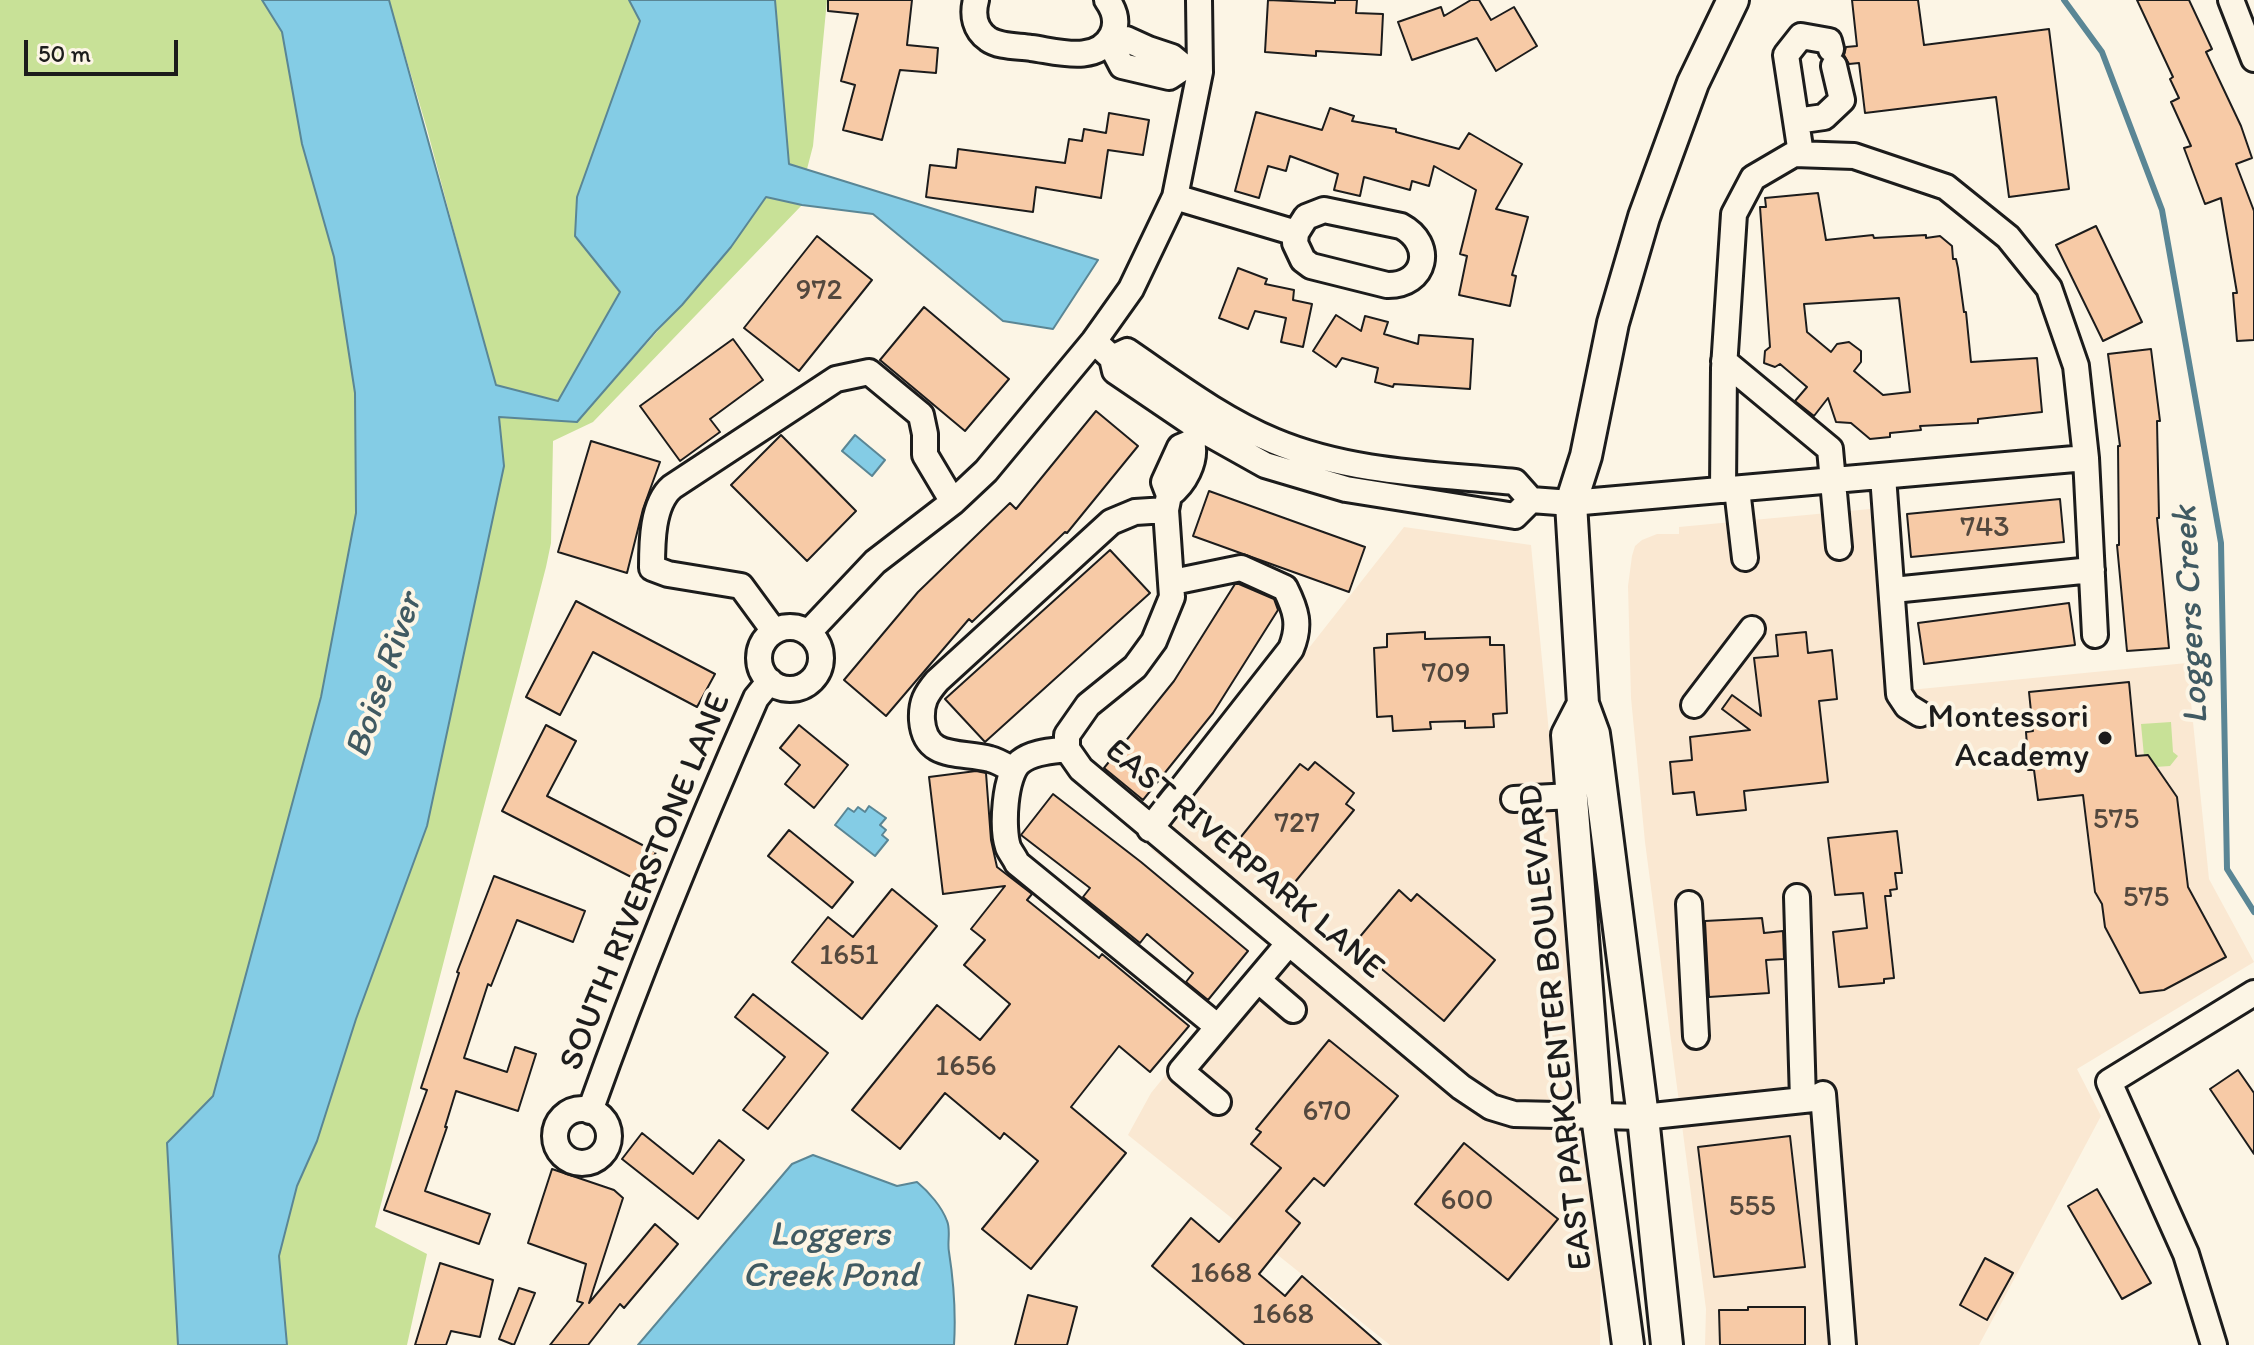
<!DOCTYPE html>
<style>
body{margin:0}
#map{position:relative;width:2254px;height:1345px;overflow:hidden;background:#fcf5e5;font-family:Itim,sans-serif}
canvas{display:block}
.scale{position:absolute;left:24px;top:40px;width:154px;height:36px;box-sizing:border-box;border:4px solid #1c1c1c;border-top:0;padding-left:10px;font-size:24px;line-height:28px;white-space:nowrap;color:#1c1c1c;-webkit-text-stroke:6px #fcf5e5;paint-order:stroke}
</style>
<div id="map">
<canvas width="2254" height="1345"></canvas>
<div class="scale">50 m</div>
</div>
<script>
const ctx = document.querySelector('canvas').getContext('2d');
ctx.lineJoin = 'round';
function fill(path, color) { ctx.fillStyle = color; ctx.fill(path, 'evenodd'); }
function strokePath(path, color, width, dash) { ctx.strokeStyle = color; ctx.lineWidth = width; ctx.lineCap = dash ? 'butt' : 'round'; ctx.setLineDash(dash || []); ctx.stroke(path); }
function label(font, color, halo, rows, align = 'center') {
  ctx.font = font + ' Itim,sans-serif'; ctx.lineWidth = 8; ctx.setLineDash([]); ctx.textBaseline = 'middle'; ctx.strokeStyle = halo; ctx.fillStyle = color; for (const [text, x, y, turn = 0] of rows) {
    ctx.save(); ctx.translate(x, y); ctx.rotate((+turn || 0) * Math.PI / 180); ctx.textAlign = isNaN(turn) ? turn : align; if (halo) ctx.strokeText(text, 0, 0); ctx.fillText(text, 0, 0); ctx.restore();
  }
}
fill(new Path2D(`
 M1870 509 1889 692 2187 663 2209 879 2254 962 2077 1069 2101 1116 1979 1345H1705L1706 1309 1645 842 1631 698 1628 586 1632 556 1635 546 1642 540 1657 534H1679V527Z
 M1404 527 1531 545 1601 1275 1600 1345H1390L1128 1135 1151 1093 1270 947 1151 849Z`), '#fae8d2');
fill(new Path2D(`
 M0 0H262L282 32 302 144 334 257 355 393 356 513 321 697 213 1096 167 1143 178 1345H0Z
 M389 0H629L640 21 577 197 575 236 620 292 558 401 495 385 427 129Z
 M775 0H827L813 146 807 169 789 164Z
 M766 197 802 205 593 422 553 441 551 543 546 567 375 1227 427 1254 407 1345H287L279 1256 297 1186 317 1141 356 1019 427 826 504 466 499 417 577 422C641 348 710 278 766 197Z
 M2171 722 2173 752 2178 756 2170 766 2155 767 2144 756 2141 724Z`), '#c8e197');
const water = new Path2D(`
 M262 0H389L496 385 558 401 620 292 575 236 577 197 640 21 629 0H775L789 164 1098 260 1053 329 1003 321 873 214 802 205 766 197 731 247 682 305 656 331 577 422 499 417 504 466 427 826 356 1019 317 1141 297 1186 279 1256 287 1345H178L167 1143 213 1096 321 697 356 513 355 393 334 257 302 144 282 32Z
 M855 435 885 460 872 476 842 451Z
 M869 806 886 818 880 825 886 830 882 835 888 840 875 856 835 825 848 808 854 812 858 807 865 812Z
 M813 1155 897 1186 917 1182C929 1192 942 1207 947 1221 951 1230 947 1243 949 1252 954 1284 956 1313 954 1345H638L792 1164Z`);
fill(water, '#84cce5');
strokePath(water, '#5a8695', 2);
strokePath(new Path2D(`
 M2064 0 2102 52 2162 210 2221 543 2227 869 2254 912`), '#5a8695', 6);
const building = new Path2D(`
 M828 0H912L907 45 938 48 936 73 900 70 882 140 843 130 855 85 841 81 858 14 828 11Z
 M1268 0 1335 3V0H1357L1356 13 1383 14 1381 55 1316 51V56L1265 52Z
 M1471 0H1479L1491 20 1514 7 1537 46 1496 71 1477 38 1412 60 1398 22 1441 7 1444 16Z
 M1852 0H1918L1924 45 2049 29 2069 189 2009 197 1996 97 1865 113 1859 63 1849 64 1844 55 1846 47 1857 46Z
 M2137 0H2189L2212 49 2206 52 2241 126 2252 158 2236 164 2254 211V340L2237 341 2233 293H2237L2221 198 2205 204 2184 148 2191 146 2171 102 2179 98 2170 79 2173 77Z
 M1330 108 1354 116 1352 121 1396 129V132L1459 149 1469 133 1522 164 1496 209 1528 217 1512 275 1516 276 1510 306 1459 295 1467 256 1460 254 1476 190 1434 166 1429 186 1412 181 1410 190 1364 177 1360 196 1334 190 1338 174 1290 156 1286 171 1268 166 1259 198 1235 191 1256 112 1322 130Z
 M1109 113 1149 120 1143 155 1108 150 1101 198 1036 187 1033 212 926 197 930 165 956 168 958 149 1065 163 1069 139 1082 141 1084 129 1106 133Z
 M1818 193 1826 240 1873 235 1874 238 1926 235V238L1940 236 1952 246 1953 259H1956L1958 268 1964 312H1966L1971 362 2037 358 2042 412 1978 419V423L1920 426 1921 430 1890 433V437L1870 439 1851 423 1836 422 1828 398 1814 416 1795 401 1807 387 1780 364 1775 367 1764 363 1765 351 1770 347 1760 207H1766L1765 198ZM1899 298 1910 392 1883 395 1854 371 1861 362V351L1849 342 1837 344 1831 352 1807 332 1804 304Z
 M2096 226 2142 322 2103 341 2056 245Z
 M817 236 872 280 799 371 744 328Z
 M1238 268 1267 279 1265 284 1294 290 1293 300 1312 304 1303 347 1281 342 1286 318 1255 311 1248 329 1219 318Z
 M924 307 1009 379 965 431 880 360Z
 M1336 315 1361 331 1365 316 1388 322 1384 334 1418 344 1419 335 1473 339 1470 389 1394 384 1393 387 1375 382 1378 368 1342 358 1336 367 1313 351Z
 M733 339 763 380 710 419 720 432 680 461 640 406Z
 M2151 349 2160 421H2157L2159 518H2157L2169 648 2127 651 2117 545H2119L2118 446H2120L2108 354Z
 M1096 411 1138 446 1067 533 1065 532 972 622 969 619 886 716 844 680 918 592 1010 503 1016 509Z
 M781 435 856 511 807 561 731 485Z
 M591 441 660 462 643 509 627 573 558 552Z
 M1209 491 1365 547 1349 592 1193 536Z
 M2060 499 2064 542 1911 557 1907 514Z
 M1110 550 1150 593 985 742 945 699Z
 M1235 584H1239L1274 599 1278 610 1213 713 1143 800 1104 768 1174 681Z
 M576 601 715 674 697 707 593 652 560 715 526 697Z
 M2069 603 2075 645 1924 664 1918 623Z
 M1425 632V639L1490 637V645H1504L1507 713 1493 714 1494 727 1465 728V721L1430 722 1431 729 1393 731 1392 716 1377 717 1374 648 1387 647V634Z
 M1806 632 1808 653 1832 650 1837 699 1819 701 1828 782 1744 791 1746 810 1697 815 1694 792 1673 794 1670 762 1692 760 1690 737 1750 730 1722 709 1732 695 1761 716 1754 658 1778 656 1776 635Z
 M2129 682 2136 756 2148 755 2177 797 2188 887 2226 957 2164 990 2140 993 2105 927 2102 904 2095 892 2083 795 2038 800 2034 770H2028L2027 765 2022 766 2020 746H2027L2026 732 2033 731 2029 692Z
 M546 725 576 741 547 796 656 852 641 882 502 811Z
 M799 725 848 765 814 808 785 784 800 765 780 748Z
 M1315 762 1354 793 1346 804 1354 810 1286 893 1239 856 1249 844 1240 838 1300 764 1308 770Z
 M976 771 986 773 991 840 997 867 1032 894 1027 900 1099 958 1102 954 1189 1026 1150 1072 1119 1046 1071 1107 1126 1153 1031 1269 982 1229 1038 1161 1004 1133 1000 1139 945 1093 900 1149 852 1110 937 1005 980 1040 1010 1004 964 965 985 940 971 929 1005 886 943 894 929 777Z
 M1053 794 1141 862 1248 951 1208 1000 1186 982 1193 973 1147 934 1140 943 1083 897 1090 888 1021 835Z
 M789 830 853 882 832 908 768 856Z
 M1897 831 1902 873H1895L1897 889 1890 890 1891 896H1885L1894 978 1884 979V983L1839 987 1833 932 1867 928 1863 893 1835 895 1828 838Z
 M494 876 585 911 573 942 517 920 491 986 488 984 464 1058 507 1072 515 1047 536 1054 518 1111 456 1091 445 1127H447L425 1191 490 1214 479 1244 384 1210 427 1090 421 1088 459 973 457 972Z
 M892 889 937 926 862 1019 792 962 828 917 853 937Z
 M1399 890 1411 901 1417 894 1495 960 1444 1021 1353 945Z
 M1762 918 1764 933 1783 931 1784 959 1766 960 1769 993 1709 997 1705 921Z
 M753 994 828 1053 768 1129 743 1110 785 1057 735 1017Z
 M1329 1040 1398 1096 1324 1186 1314 1178 1286 1211 1300 1223 1259 1274 1285 1296 1302 1276 1381 1345H1245L1152 1266 1191 1218 1219 1242 1281 1168 1251 1144 1261 1132 1256 1129Z
 M2238 1070 2254 1093V1154L2210 1089Z
 M642 1133 693 1174 719 1140 744 1160 698 1219 622 1159Z
 M1790 1136 1805 1267 1714 1277 1698 1147Z
 M1464 1143 1558 1219 1508 1280 1415 1204Z
 M552 1169 614 1190 623 1198 589 1303 655 1224 678 1244 624 1308 620 1304 588 1345H550L583 1303 577 1301 586 1264 528 1243Z
 M2097 1189 2151 1283 2122 1299 2068 1206Z
 M1985 1258 2013 1273 1987 1320 1960 1305Z
 M440 1263 493 1280 480 1337 451 1331 446 1345H415Z
 M519 1288 535 1293 514 1345 499 1339Z
 M1028 1295 1077 1307 1067 1345H1015Z
 M1748 1307H1805V1345H1720L1719 1310H1748Z`);
fill(building, '#f7caa6');
strokePath(building, '#1c1c1c', 2);
const minor = new Path2D(`
 M976 0C972 15 975 30 988 39 999 47 1018 46 1031 48 1056 51 1097 65 1112 35 1118 23 1115 11 1107 0
 M2231 0 2254 59
 M1184 67 1169 77 1122 66 1109 41 1126 39 1148 49 1172 57 1184 67 1200 72
 M1796 121 1824 117 1842 100 1834 66
 M1801 154 1786 55 1801 36 1829 41 1831 49
 M1175 197 1296 233
 M1324 210 1401 226C1435 244 1426 286 1387 285L1311 266 1303 260 1295 243 1296 233 1306 217Z
 M1094 341 1112 358 1115 371 1199 428 1265 465 1346 489 1515 516 1531 500 1515 482C1434 474 1350 473 1274 441 1221 419 1174 383 1127 351L1112 358
 M1724 361 1830 449 1839 547
 M1192 442 1180 447 1164 482 1169 495C1184 484 1197 461 1192 442L1206 415
 M1883 476 1899 694 1907 706 1920 714
 M1737 489 1745 558
 M1723 490 1724 368 1734 214 1753 178 1794 154 1854 156 1946 187 2008 237 2049 288 2076 366 2086 458 2095 635
 M1169 495 1166 510 1172 597 1154 641 1135 667 1088 705 1067 735V749L1081 769 1461 1087 1491 1107 1514 1114 1643 1117 1813 1099 1823 1094 1843 1345
 M1531 500 1571 503 2086 458
 M1893 590 2092 570
 M759 658a31 31 0 1 1 62 0a31 31 0 1 1-62 0Z
 M774 631 741 586 668 574 652 568C652 543 652 504 672 487L836 379 869 372 921 415 925 434V455L953 502
 M808 633 875 562 953 502 986 471 1094 341 1131 289 1175 197 1200 72 1199 0
 M1694 705 1752 629
 M1067 749C1052 751 1032 752 1020 762 1004 775 1002 829 1008 847 1010 852 1015 858 1017 863L1218 1027
 M1013 770C1006 766 998 761 990 759 961 751 925 761 922 720 921 702 926 694 937 681L1111 522 1135 512 1166 510
 M1514 799 1572 796
 M1150 829 1291 649C1301 625 1296 610 1285 588L1241 568 1173 582
 M1797 897 1803 1100
 M1689 904 1696 1036
 M1258 980 1293 1010
 M1218 1102 1181 1071 1289 943
 M555 1136a27 27 0 1 1 54 0a27 27 0 1 1-54 0Z
 M590 1111C640 971 696 834 756 698L770 681
 M2214 1345 2186 1254 2109 1082 2254 993`);
const major = new Path2D(`
 M1583 704 1567 735 1597 1116 1628 1345
 M1667 1345 1643 1117 1596 748 1594 734 1583 704 1571 503 1586 456 1613 323 1644 217 1693 83 1733 0`);
strokePath(minor, '#1c1c1c', 30);
strokePath(major, '#1c1c1c', 36);
strokePath(minor, '#fcf5e5', 24);
strokePath(major, '#fcf5e5', 30);
for (const [x, y, r, color] of [
 [2105,738,8,"#1c1c1c"]
]) { const dot = new Path2D(); dot.arc(x, y, r, 0, 2 * Math.PI); ctx.fillStyle = color; ctx.fill(dot); strokePath(dot, '#fcf5e5', 3); }
label('30px', '#53483e', null, [
 ["972",819,291],
 ["743",1985,528],
 ["709",1446,674],
 ["575",2116,820],
 ["727",1297,824],
 ["575",2146,898],
 ["1651",849,956],
 ["1656",966,1067],
 ["670",1327,1112],
 ["600",1467,1201],
 ["555",1752,1207],
 ["1668",1221,1274],
 ["1668",1283,1315]
]);
label('34px', '#1c1c1c', '#fcf5e5', [
 ["Montessori",2089,718],
 ["Academy",2089,757]
], 'right');
label('34px', '#1c1c1c', '#fcf5e5', [
 ["EAST RIVERPARK LANE",1244,860,40],
 ["SOUTH RIVERSTONE LANE",646,882,-68],
 ["EAST PARKCENTER BOULEVARD",1557,1027,-96]
]);
label('italic 36px', '#405a62', '#fcf5e5', [
 ["Loggers Creek",2192,615,-93],
 ["Boise River",385,676,-71],
 ["Loggers",830,1236],
 ["Creek Pond",830,1277]
]);
</script>
